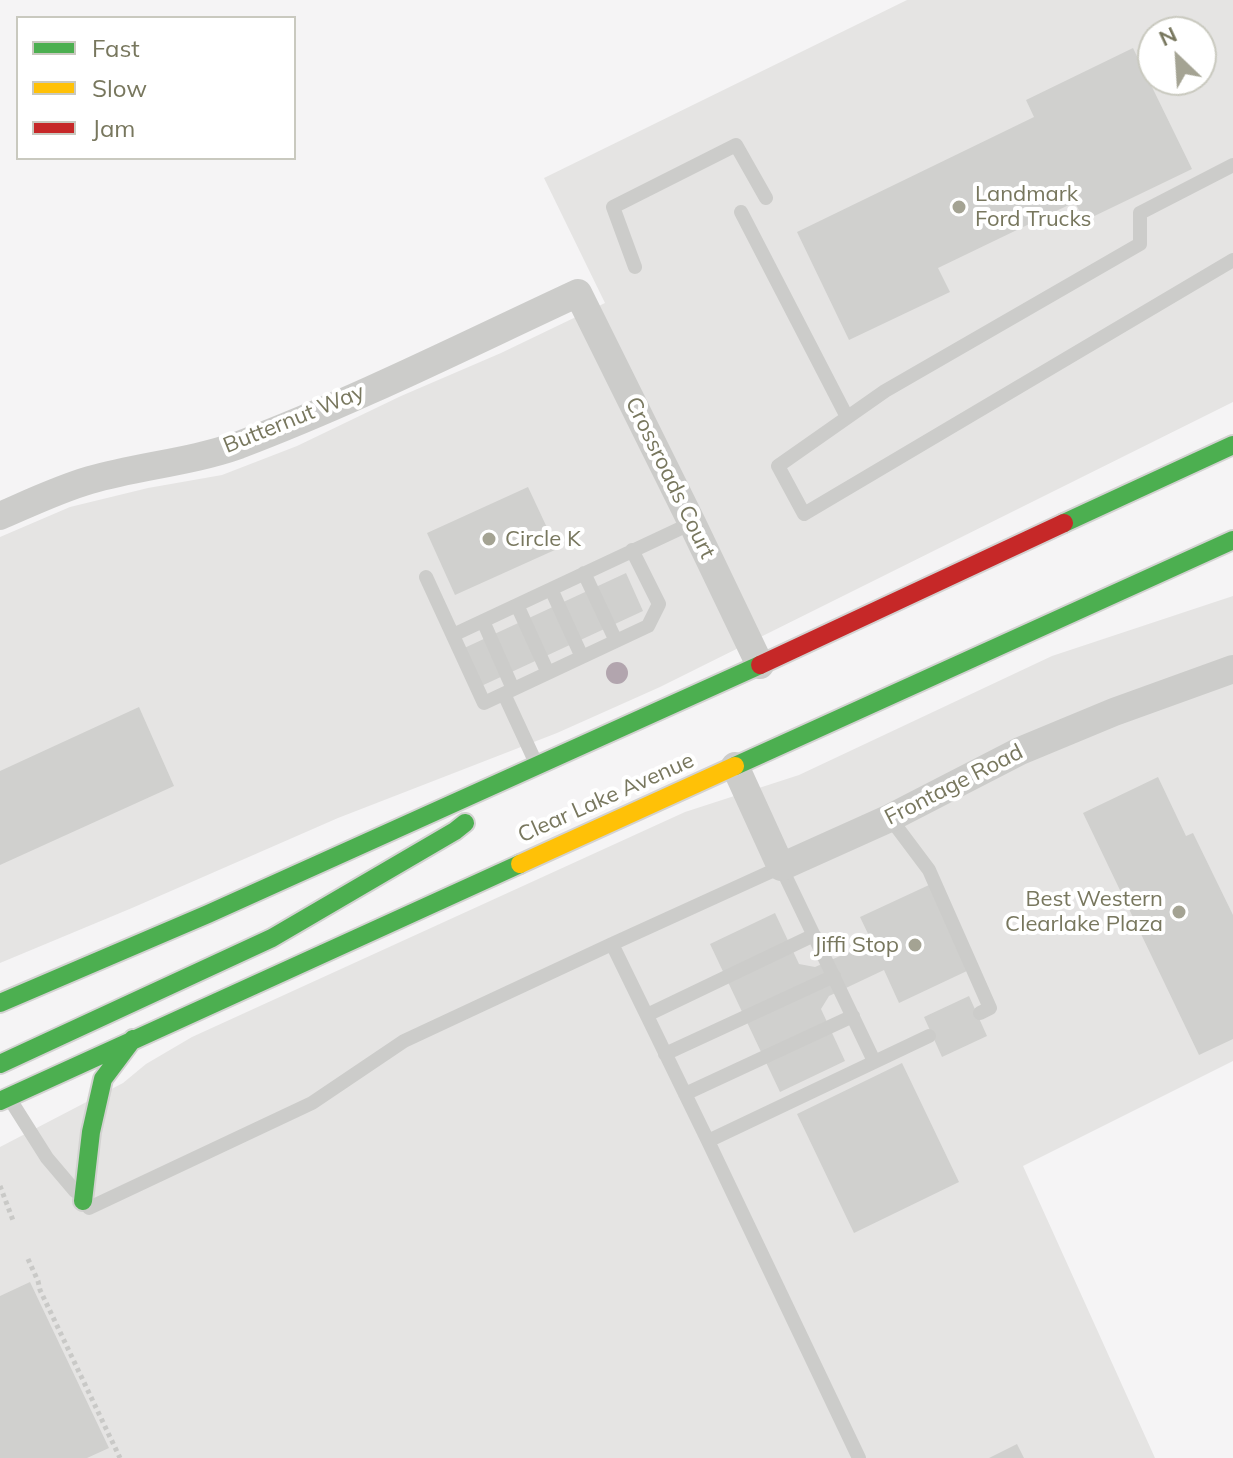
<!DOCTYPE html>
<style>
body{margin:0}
#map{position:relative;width:1233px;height:1458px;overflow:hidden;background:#f5f4f5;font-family:Mulish,sans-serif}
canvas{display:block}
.legend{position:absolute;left:16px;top:16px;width:280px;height:144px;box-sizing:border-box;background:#fff;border:2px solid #c9c9bf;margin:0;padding:10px 14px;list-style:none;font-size:24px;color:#78775e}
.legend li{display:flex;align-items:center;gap:16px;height:40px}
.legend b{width:40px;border:2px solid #c9c9bf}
.north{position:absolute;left:1137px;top:16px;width:80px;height:80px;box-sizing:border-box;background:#fff;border:2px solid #c9c9bf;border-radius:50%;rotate:335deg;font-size:22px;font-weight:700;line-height:32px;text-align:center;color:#78775e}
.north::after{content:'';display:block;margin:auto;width:28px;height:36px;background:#a4a393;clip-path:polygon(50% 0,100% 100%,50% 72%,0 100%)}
</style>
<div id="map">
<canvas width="1233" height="1458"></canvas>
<ul class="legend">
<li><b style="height:10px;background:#4caf50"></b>Fast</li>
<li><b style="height:10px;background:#ffc107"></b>Slow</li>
<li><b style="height:10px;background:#c62828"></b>Jam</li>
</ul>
<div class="north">N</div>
</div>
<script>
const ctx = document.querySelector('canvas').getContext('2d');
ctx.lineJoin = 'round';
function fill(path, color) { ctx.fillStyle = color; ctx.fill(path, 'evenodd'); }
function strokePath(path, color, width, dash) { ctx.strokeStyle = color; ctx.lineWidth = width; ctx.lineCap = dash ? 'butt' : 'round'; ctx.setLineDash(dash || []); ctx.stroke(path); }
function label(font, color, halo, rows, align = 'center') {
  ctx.font = font + ' Mulish,sans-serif'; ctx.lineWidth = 8; ctx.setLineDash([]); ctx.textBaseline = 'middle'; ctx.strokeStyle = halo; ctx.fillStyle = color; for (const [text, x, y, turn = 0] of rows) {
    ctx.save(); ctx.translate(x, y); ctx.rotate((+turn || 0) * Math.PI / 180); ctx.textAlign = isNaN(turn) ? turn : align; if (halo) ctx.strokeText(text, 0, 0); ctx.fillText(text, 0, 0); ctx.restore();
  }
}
fill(new Path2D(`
 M907 0H1233V402L660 687 557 733 338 818 132 908 0 963V537L70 507 148 488 222 475 297 446 401 396 501 353 605 303 544 178ZM1153 32H1201V80H1153Z
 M1233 596V1061L1023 1166 1155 1458H0V1147L123 1083 146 1064 192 1037 685 812 799 775 1052 656Z`), '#e5e4e3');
fill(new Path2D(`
 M1133 48 1192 169 1084 221 1075 202 938 268 950 292 849 340 797 232 1034 117 1026 100Z
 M528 487 557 549 455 595 427 533Z
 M626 573 643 611 477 688 460 650Z
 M139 707 174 786 0 865V771Z
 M1158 777 1186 836 1193 833 1233 915V1039L1199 1055 1083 813Z
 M929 885 969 970 899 1003 884 970 829 996 821 1009 845 1061 780 1092 710 944 775 913 799 964 815 967 872 942 860 917Z
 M969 996 987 1036 942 1057 924 1017Z
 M902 1063 959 1182 854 1233 797 1114Z
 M30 1282 109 1448 87 1458H0V1296Z
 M1017 1444 1024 1458H989Z`), '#d0d0ce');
const fast = new Path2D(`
 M1064 523 1233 445
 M735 766 1233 540
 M0 1003 208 914 760 665
 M0 1064 272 938 455 831 465 823
 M0 1101 520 864
 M83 1201 91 1132 103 1079 133 1039`);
const slow = new Path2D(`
 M520 864 735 766`);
const jam = new Path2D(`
 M760 665 1064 523`);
strokePath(fast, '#d3d2d1', 22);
strokePath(slow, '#d3d2d1', 22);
strokePath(jam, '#d3d2d1', 22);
strokePath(new Path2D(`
 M0 1186 14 1223
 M28 1259 38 1281 40 1290 120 1458`), '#c9c9c7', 5, [4, 4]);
strokePath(new Path2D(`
 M1233 165 1140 213V244L885 391 778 466 804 514 1233 260
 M741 212 847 417
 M635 267 613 207 736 145 766 198
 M584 573 616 641
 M426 577 484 703 648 626 659 604 632 550
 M551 589 582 657
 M517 605 548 673
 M483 621 513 689
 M453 635 692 523
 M504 694 535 761
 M890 818 929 870 990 1008 980 1013
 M612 944 708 1141 859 1458
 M647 1015 814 935
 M665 1054 834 976
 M685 1094 853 1016
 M11 1101 47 1158 75 1191
 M708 1141 929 1036
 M89 1208 312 1103 404 1041 612 944 781 867 874 1061`), '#ccccca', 14);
strokePath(new Path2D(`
 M0 516C30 503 59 489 90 480 139 466 191 462 239 445 355 401 466 345 578 293L692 523 760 665
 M735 766 781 867 890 818 1020 751 1114 712 1233 669`), '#ccccca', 28);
strokePath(fast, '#4caf50', 18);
strokePath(slow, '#ffc107', 18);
strokePath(jam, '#c62828', 18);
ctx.fillStyle = '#b2a5ae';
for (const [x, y] of [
 [617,673]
]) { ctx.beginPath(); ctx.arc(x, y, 11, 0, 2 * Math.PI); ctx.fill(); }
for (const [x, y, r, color] of [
 [959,207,8,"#a4a393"],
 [489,539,8,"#a4a393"],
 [1179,912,8,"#a4a393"],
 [915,945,8,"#a4a393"]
]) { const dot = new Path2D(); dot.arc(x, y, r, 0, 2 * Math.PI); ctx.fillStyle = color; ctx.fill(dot); strokePath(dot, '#fff', 3); }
label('22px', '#78775e', '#fff', [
 ["Landmark",975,194],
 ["Ford Trucks",975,219],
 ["Circle K",505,539],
 ["Best Western",1163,899,"right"],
 ["Clearlake Plaza",1163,924,"right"],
 ["Jiffi Stop",899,945,"right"]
], 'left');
label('22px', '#78775e', '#fff', [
 ["Butternut Way",294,419,-22],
 ["Crossroads Court",670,478,64],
 ["Frontage Road",954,785,-27],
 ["Clear Lake Avenue",606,798,-24]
]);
</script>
